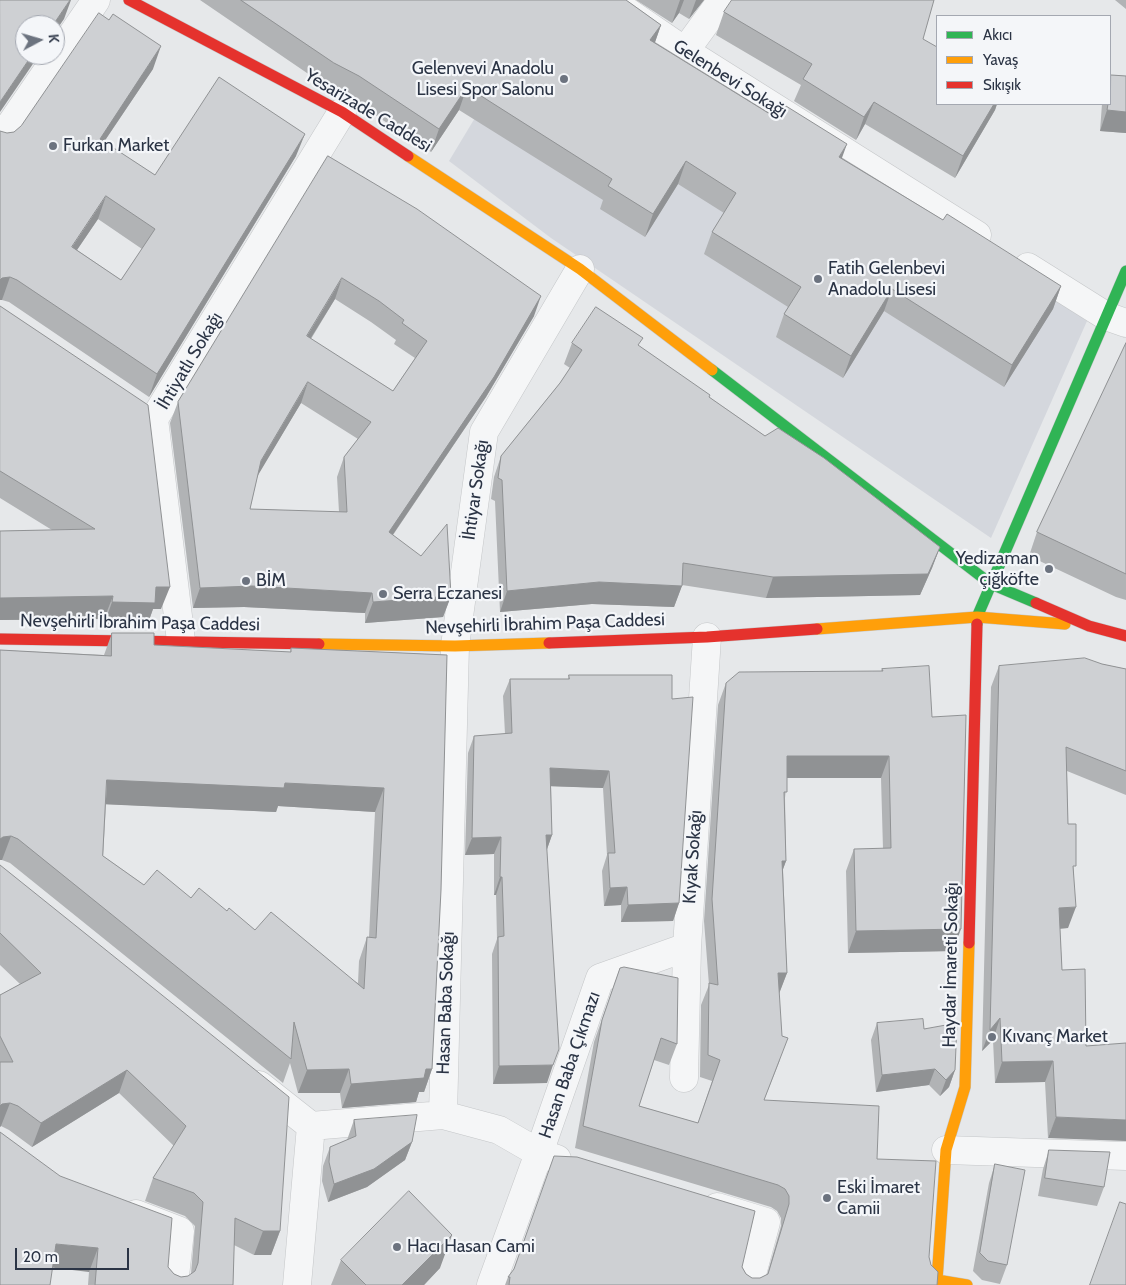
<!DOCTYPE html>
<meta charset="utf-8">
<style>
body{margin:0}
#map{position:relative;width:1126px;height:1285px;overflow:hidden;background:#e6e8ea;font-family:Cabin,sans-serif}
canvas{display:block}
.legend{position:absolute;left:936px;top:15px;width:175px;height:90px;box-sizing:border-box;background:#f4f6f9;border:1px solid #a4a8b1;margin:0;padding:6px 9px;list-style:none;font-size:15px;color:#2b3445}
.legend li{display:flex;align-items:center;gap:10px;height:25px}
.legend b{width:25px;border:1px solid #a4a8b1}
.north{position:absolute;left:15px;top:15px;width:50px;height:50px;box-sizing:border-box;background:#f4f6f9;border:1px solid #a4a8b1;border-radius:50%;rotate:84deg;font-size:14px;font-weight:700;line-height:20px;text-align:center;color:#2b3445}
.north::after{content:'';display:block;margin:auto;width:18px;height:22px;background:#6c737f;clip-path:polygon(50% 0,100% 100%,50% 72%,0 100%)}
.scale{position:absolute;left:15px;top:1248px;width:114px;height:22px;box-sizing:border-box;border:2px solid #2b3445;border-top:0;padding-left:6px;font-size:15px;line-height:18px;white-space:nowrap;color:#2b3445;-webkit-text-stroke:4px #f4f6f9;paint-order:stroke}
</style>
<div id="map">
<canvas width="1126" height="1285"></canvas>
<ul class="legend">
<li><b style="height:6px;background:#30b455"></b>Akıcı</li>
<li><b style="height:6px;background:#ff9f0a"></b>Yavaş</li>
<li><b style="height:6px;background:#e5322d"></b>Sıkışık</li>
</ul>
<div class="north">K</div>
<div class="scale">20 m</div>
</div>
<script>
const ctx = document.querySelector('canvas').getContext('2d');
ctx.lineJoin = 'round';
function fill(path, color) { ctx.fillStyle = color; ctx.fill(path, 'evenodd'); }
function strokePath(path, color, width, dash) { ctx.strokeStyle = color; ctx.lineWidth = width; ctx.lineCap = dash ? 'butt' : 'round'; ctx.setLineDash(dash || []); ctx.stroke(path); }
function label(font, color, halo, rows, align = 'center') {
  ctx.font = font + ' Cabin,sans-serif'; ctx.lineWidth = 4.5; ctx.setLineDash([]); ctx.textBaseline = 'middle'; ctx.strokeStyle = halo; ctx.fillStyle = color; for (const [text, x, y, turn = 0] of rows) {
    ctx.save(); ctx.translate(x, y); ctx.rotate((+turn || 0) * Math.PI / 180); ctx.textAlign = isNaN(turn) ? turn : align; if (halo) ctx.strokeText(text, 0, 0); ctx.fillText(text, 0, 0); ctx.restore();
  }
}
fill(new Path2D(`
 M546 0H603L1087 321 991 538 551 238 449 161Z`), '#d4d7dd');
const street = new Path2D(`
 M610 0 685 51 977 235
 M685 51 722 0
 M0 140 96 0
 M1028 267 1106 316 1126 323
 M181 641 154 419 342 112
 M684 1078 687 947 707 637
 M259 1085 311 1126 443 1115 499 1130 539 1153 491 1285
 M443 1115 455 646 484 432 580 269
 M946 1150 1126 1156
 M557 1159 539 1153 600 978 687 947
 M717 1207 766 1222 749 1285
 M136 1214 180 1231 174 1285
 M297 1285 311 1126`);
const fast = new Path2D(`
 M712 370 991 584 1036 603
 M977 624V617L1126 271`);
const slow = new Path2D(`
 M408 156 580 269 712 370
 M817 629 977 617 1065 624
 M319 644 455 646 549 643
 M967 1285 937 1280 946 1150 965 1087 969 943`);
const jam = new Path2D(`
 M129 0 342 112 408 156
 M1036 603 1089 626 1126 636
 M0 639 319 644
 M549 643 707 637 817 629
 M969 943 977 624`);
strokePath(street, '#c4c6c8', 29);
strokePath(fast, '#c4c6c8', 12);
strokePath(slow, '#c4c6c8', 12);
strokePath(jam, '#c4c6c8', 12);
strokePath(street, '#f5f6f7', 28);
strokePath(fast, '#30b455', 11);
strokePath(slow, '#ff9f0a', 11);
strokePath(jam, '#e5322d', 11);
fill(new Path2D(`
 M200 0H626L661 25 655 42 943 220 1061 286 1053 309 1004 387 884 311 843 378 776 337 784 314 788 307 704 254 712 232 724 213 678 184 645 237 600 209 603 200 459 110 431 152 351 99 326 86Z
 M636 0H704L689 19 679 13 672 23Z
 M1115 0H1126V9Z
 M724 12 923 39 937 104H997L995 110 955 178 865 124 856 140 794 101 801 85 716 35Z
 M153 69 104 142 155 175 296 156 149 397 9 302 2 300 7 133 14 132ZM98 219 142 249 121 280 77 250Z
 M1111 75 1126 76V133L1100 131 1102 104H1110V77Z
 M328 156 534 316 486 397 393 535 451 596 443 617 365 623V613L244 607 193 608 170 423 178 402ZM335 299 371 322 396 340 394 344 415 358 393 391 311 339ZM301 403 358 439 344 457 337 477 339 512 250 509 258 474Z
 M0 306 161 609H153L147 626 104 625V619L0 620V531L52 530 0 498Z
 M572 343 639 346 709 397 765 436 940 547 932 568 920 595 766 598 682 585 674 607 592 604 500 612 495 501 491 499 494 477 501 456 560 383 570 368 564 364Z
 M1126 343V600L1116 597 1029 556 1037 532Z
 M112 633 154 645 290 652 291 648 447 655 432 1069 424 1092H419L416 1102 342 1108 340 1093H298L290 1063 283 1083 10 863 2 860H0V650L104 655ZM106 804 276 812 278 806 375 812 369 937H367L359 961 358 983 255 930 227 911 191 898 144 885 103 856Z
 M1102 664 1126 669V795L1067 771 1068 824 1074 873 1068 928 1060 929 1062 970 1086 1046 1048 1138 1045 1082 995 1083 993 1040 982 1051 991 687 999 666Z
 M882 669 932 717 953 951 848 953 846 871 854 849H883L881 778H787L785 798 786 861 783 869 787 973 779 993 780 1060 764 1100 877 1159 929 1257 931 1265 937 1285H505L508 1277 742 1267 746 1274 752 1278H760L767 1275 781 1226V1218L777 1211 771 1207 575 1148 594 1042 620 968 677 1044 669 1065 654 1060 639 1106 698 1123 712 1081 700 1077 701 1005 709 985 704 921 718 705 726 683 881 671Z
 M569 675 672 699 679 903 673 921 621 922V905L604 906 602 871 607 855 603 788 551 786 552 835 547 849V1083L493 1084 492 954 497 939 496 895H494V854L465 855 468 753 474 736 505 734 503 696 510 679H568Z
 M0 865 280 1231 271 1255H254L234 1245 233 1285H88L89 1272 0 1132 168 1267 174 1274 181 1277 188 1276 191 1274 195 1226 185 1216 145 1201 153 1178 174 1146 119 1093 32 1147 9 1130 1 1126 0 1127V995L20 984 0 965Z
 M877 1023 924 1029 955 1070 949 1087 940 1096 929 1085 876 1092 871 1040Z
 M354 1120 412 1142 405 1160 367 1187 328 1202 322 1181 323 1166 330 1147 347 1140Z
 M1049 1150 1104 1187 1097 1206 1038 1196 1043 1169Z
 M995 1164 1007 1265 1000 1284 982 1280 973 1271 989 1183Z
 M341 1260 440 1268 424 1285H331Z`), '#b1b3b5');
fill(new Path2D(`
 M70 0H71L64 19 55 32V25H53Z
 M680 0H684L679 13 672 23Z
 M696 0H704L689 19Z
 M661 25 653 48 650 40Z
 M161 46 153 69 91 161 100 139Z
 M32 55H39L0 112V102Z
 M467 87 459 110 431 152 439 129Z
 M874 102 865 124 856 140 864 117Z
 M994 104H997L995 110 955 178 963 156Z
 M1107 110 1126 112V133L1100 131Z
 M305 134 296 156 149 397 157 374Z
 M847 144 839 166V157Z
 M686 161 678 184 645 237 653 214Z
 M106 196 98 219 64 269 72 247Z
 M10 277 2 300H0V280L2 278Z
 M342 278 335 299 299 357 307 336Z
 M1061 286 1053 309 1004 387 1012 365Z
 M892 289 884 311 843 378 851 356Z
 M541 296 534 316 486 397 381 552 389 532Z
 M308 382 301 403 254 482 261 461Z
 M940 547 932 568 920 595 766 598 773 577Z
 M599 582 682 586 674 607 592 604 500 612 507 591Z
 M252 586 372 593 365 613 244 607 193 608 200 588Z
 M156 587H170L161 609H153L147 626 104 625 112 602Z
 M113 596 104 619 0 620V598Z
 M451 596 443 617 365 623 373 602Z
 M787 756H889L881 778H779Z
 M550 768 609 771 603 788 544 786Z
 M107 780 285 783 384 788 375 812 278 806 276 812 99 804Z
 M546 835H552L546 852Z
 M11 836 2 860H0V839L3 837Z
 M501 837 494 854 465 855 472 838Z
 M782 861H786L778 883Z
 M500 877H502L496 895H494Z
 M627 887 621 905 604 906 610 888Z
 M679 903 673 921 621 922 628 905Z
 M1076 907 1068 928 1051 929 1059 908Z
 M961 929 953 951 848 953 856 931Z
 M778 973H787L779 994Z
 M1000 1018 993 1040 982 1051 990 1030Z
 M1053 1061 1045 1082 995 1083 1002 1062Z
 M553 1065 547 1083 493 1084 499 1066Z
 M349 1069 340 1093H298L307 1070Z
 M426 1069H432L424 1092H419L416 1102 342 1108 351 1084Z
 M935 1069 929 1085 876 1092 882 1075Z
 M127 1070 119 1093 32 1147 41 1123Z
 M955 1070 949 1087 940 1096 946 1080Z
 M10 1103 1 1126 0 1127V1106L2 1104Z
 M1056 1117 1126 1120V1141L1048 1138Z
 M412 1142 405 1160 367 1187 328 1202 334 1184Z
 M263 1231H280L271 1255H254Z
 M452 1235 440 1268 424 1285H402Z
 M56 1244 98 1248 89 1272 47 1267Z`), '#909294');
const building = new Path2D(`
 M0 0H70L53 25H25V55H32L0 102Z
 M241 0H626L661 25 650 40 778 119 786 106 847 144 839 157 943 220 947 214 1061 286 1012 365 892 289 851 356 784 314 801 287 712 232 736 193 686 161 653 214 608 186 612 179 467 87 439 129 359 76 334 63Z
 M732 0H934L923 39 937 47V104H994L963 156 874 102 864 117 803 79 812 64 724 12Z
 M99 13 109 20 113 14 161 46 100 139 155 175 219 77 305 134 157 374 17 280 10 277 2 278 0 280V131L7 133 14 132 21 126ZM106 196 155 229 121 280 72 247Z
 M1111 75 1126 76V112L1107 110 1108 104H1110Z
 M328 156 417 209 541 296 494 377 389 532 421 556 447 524 451 596 373 602 372 593 252 586 200 588 178 402ZM342 278 379 301 404 320 402 323 427 341 393 391 307 336ZM308 382 371 422 344 457 347 512 250 509 261 461Z
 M0 306 148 405 170 587H156L155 603 112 602 113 596 0 598V531L95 529 0 471Z
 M596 307 643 338 638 345 710 395 709 397 765 436 778 428 824 458 940 547 928 574 773 577 683 563 682 586 599 582 507 591 502 480 498 478 501 456 560 383 582 350 572 343Z
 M1126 343V574L1037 532Z
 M112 633H154V645L291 652V648L447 655 441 890 432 1069H426L424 1078 351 1084 349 1069 307 1070 294 1022 291 1059 18 839 11 836 3 837 0 839V650L111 656ZM107 780 284 788 285 783 384 788 376 938 367 937 364 989 271 912 255 930 229 908 227 911 199 888 191 898 157 870 144 885 103 856Z
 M1085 658 1102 664 1126 669V771L1066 747 1068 824H1076V866H1073L1076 907 1059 908 1062 970 1085 969 1086 1046 1126 1043V1120L1056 1117 1053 1061 1002 1062 1000 1018 990 1030 999 666Z
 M929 666 932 717 966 715 961 929 856 931 854 849 891 848 889 756H787V792H784L786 861H782L787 973H778L782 1036 788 1038 764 1100 879 1106 877 1159 936 1161 929 1257 931 1265 938 1272 937 1285H509L510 1277H508L514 1269 554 1156 577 1157 755 1211 742 1267 746 1274 752 1278H760L768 1274 789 1204V1196L785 1189 778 1185 583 1126 602 1020 620 968 624 967 678 978 677 1044 661 1038 639 1106 698 1123 720 1060 708 1055 709 983 718 985 712 899 726 683 739 672 883 671 882 669Z
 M569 675H672V699L693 697 679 903 628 905 627 887 610 888 608 853H615L609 771 550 768 552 835H546L559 1049 553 1065 499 1066 498 937 504 936 502 877H500L501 837 472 838 474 736 512 733 510 679H569Z
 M0 865 289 1097 280 1231H263L235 1218 233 1285H95L98 1248 56 1244 50 1285H0V1132L60 1176 172 1218 168 1267 174 1274 181 1277 188 1276 195 1271 198 1263 203 1202 194 1193 153 1178 186 1126 127 1070 41 1123 18 1106 10 1103 2 1104 0 1106V1062H13L0 1036V995L41 973 0 933Z
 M923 1019 924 1029 957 1023 955 1070 946 1080 935 1069 882 1075 877 1023Z
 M417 1115 412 1142 374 1169 334 1184 329 1162 330 1147 356 1136 354 1120Z
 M1049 1150 1110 1152 1104 1187 1045 1178Z
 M995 1164 1025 1170 1007 1265 988 1261 980 1253Z
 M409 1191 452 1235 402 1285H366L341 1260Z
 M1120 1202 1126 1204V1285H1090Z`);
fill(building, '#ced0d3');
strokePath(building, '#909294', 1);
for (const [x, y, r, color] of [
 [564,79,5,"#6c737f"],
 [53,146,5,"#6c737f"],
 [818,279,5,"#6c737f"],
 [1049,569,5,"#6c737f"],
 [246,581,5,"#6c737f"],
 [383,594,5,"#6c737f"],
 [992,1037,5,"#6c737f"],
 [827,1198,5,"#6c737f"],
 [397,1247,5,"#6c737f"]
]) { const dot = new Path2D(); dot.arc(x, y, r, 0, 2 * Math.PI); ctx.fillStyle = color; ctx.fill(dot); strokePath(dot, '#f4f6f9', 2); }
label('18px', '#2b3445', '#f4f6f9', [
 ["Gelenvevi Anadolu",554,69,"right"],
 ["Lisesi Spor Salonu",554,90,"right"],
 ["Furkan Market",63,146],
 ["Fatih Gelenbevi",828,269],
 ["Anadolu Lisesi",828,290],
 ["Yedizaman",1039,559,"right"],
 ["çiğköfte",1039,580,"right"],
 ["BİM",256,581],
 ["Serra Eczanesi",393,594],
 ["Kıvanç Market",1002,1037],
 ["Eski İmaret",837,1188],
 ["Camii",837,1209],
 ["Hacı Hasan Cami",407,1247]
], 'left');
label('18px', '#2b3445', '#f4f6f9', [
 ["Gelenbevi Sokağı",730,79,32],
 ["Yesarizade Caddesi",368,111,31],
 ["İhtiyatlı Sokağı",190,361,-59],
 ["İhtiyar Sokağı",476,490,-82],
 ["Nevşehirli İbrahim Paşa Caddesi",140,623,1],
 ["Nevşehirli İbrahim Paşa Caddesi",545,624,-2],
 ["Kıyak Sokağı",693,857,-86],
 ["Haydar İmareti Sokağı",951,965,-89],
 ["Hasan Baba Sokağı",446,1003,-88],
 ["Hasan Baba Çıkmazı",570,1065,-71]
]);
</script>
